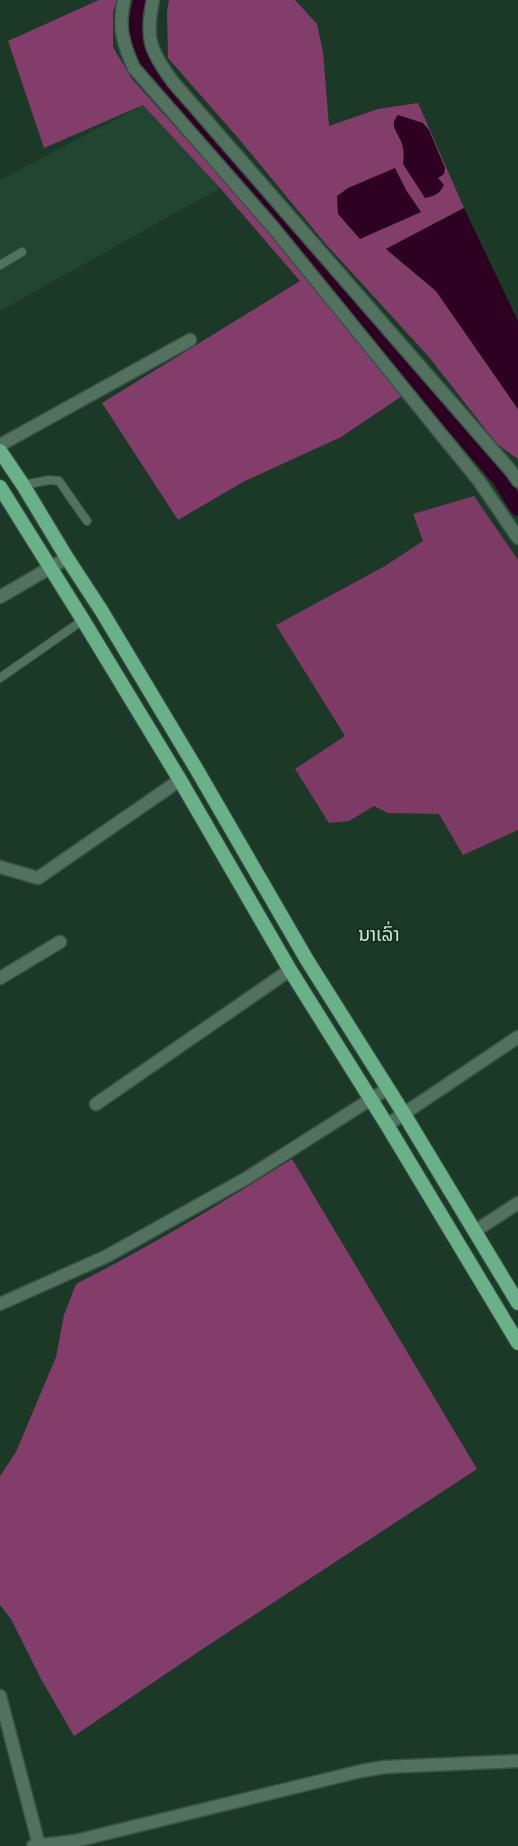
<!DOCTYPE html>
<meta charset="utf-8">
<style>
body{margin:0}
canvas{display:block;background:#1c3928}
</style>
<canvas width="518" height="1846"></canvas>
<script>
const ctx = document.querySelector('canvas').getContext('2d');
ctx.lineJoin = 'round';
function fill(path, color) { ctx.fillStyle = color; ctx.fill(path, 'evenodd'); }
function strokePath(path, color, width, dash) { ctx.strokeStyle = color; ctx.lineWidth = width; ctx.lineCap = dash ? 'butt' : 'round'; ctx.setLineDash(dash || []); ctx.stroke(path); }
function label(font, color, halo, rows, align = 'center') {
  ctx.font = font + ' "Space Grotesk","Noto Sans Lao",sans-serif'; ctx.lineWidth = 4; ctx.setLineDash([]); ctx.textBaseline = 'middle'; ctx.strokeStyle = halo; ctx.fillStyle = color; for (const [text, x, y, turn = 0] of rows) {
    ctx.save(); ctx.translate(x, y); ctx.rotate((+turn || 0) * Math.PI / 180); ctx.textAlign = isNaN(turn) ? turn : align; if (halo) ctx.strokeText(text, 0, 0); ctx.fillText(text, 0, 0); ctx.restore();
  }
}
fill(new Path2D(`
 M143 105 220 188 0 311V180Z`), '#214531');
fill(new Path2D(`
 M474 496 518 560V830L463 855 439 814 388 813 374 806 349 821 329 823 295 769 345 736 276 625 385 566 423 541 413 514Z`), '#7c3a65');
fill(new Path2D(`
 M99 0H117L113 12V47L132 79 326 294 405 394 341 437 243 482 178 520 102 403 300 281 220 188 143 105 44 148 8 41Z
 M169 0H295L317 24 323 52 329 126 378 109 418 103 464 208 386 249 436 291 518 409V459L497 444 429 357 324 242 239 139 168 58 167 12Z
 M292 1159 477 1469 204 1648 74 1736 41 1679 11 1619 0 1605V1476L16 1452 56 1357 64 1315 76 1284C150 1247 221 1203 292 1159Z`), '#823d6a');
fill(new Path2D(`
 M398 115 423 123 429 130 445 168 444 174 438 178 444 185C440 194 434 196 425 198L403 164C404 157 404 151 402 144 399 133 388 126 398 115Z
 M395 168 406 190 421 212 360 239 338 214 337 196 348 188Z
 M464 208 518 321V409L436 291 386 249Z`), '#2e0021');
strokePath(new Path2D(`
 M141 0 135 29 141 57 187 116 500 479 518 508`), '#2e0021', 16);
const service = new Path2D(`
 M0 265 22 252
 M23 485 49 480 59 481 87 521
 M0 678 83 620`);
const minor = new Path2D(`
 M124 0C118 27 123 44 134 68L272 226 479 481 518 538
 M153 0C145 38 150 51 173 82L511 471 518 481
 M0 445 190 340
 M0 597 67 558
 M0 867 38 878 180 780
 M0 978 60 942
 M96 1104 290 970
 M387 1125 518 1037
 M475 1231 518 1203
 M0 1304 107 1256 245 1179 387 1089
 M0 1696 39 1845
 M33 1846 75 1841 361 1771 385 1767 518 1761`);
const trunk = new Path2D(`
 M0 451 23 485 67 558 101 610 197 770 307 960 404 1114 518 1303
 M0 487 83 620 180 780 290 970 387 1125 518 1343`);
strokePath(service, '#3a5345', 10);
strokePath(minor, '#3a5345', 15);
strokePath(trunk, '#3a5345', 16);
strokePath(service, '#52715e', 8);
strokePath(minor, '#52715e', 12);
strokePath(trunk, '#6ab088', 14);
label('19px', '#d5e5da', '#122f1f', [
 ["ນາເລົ່າ",379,936]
]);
</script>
